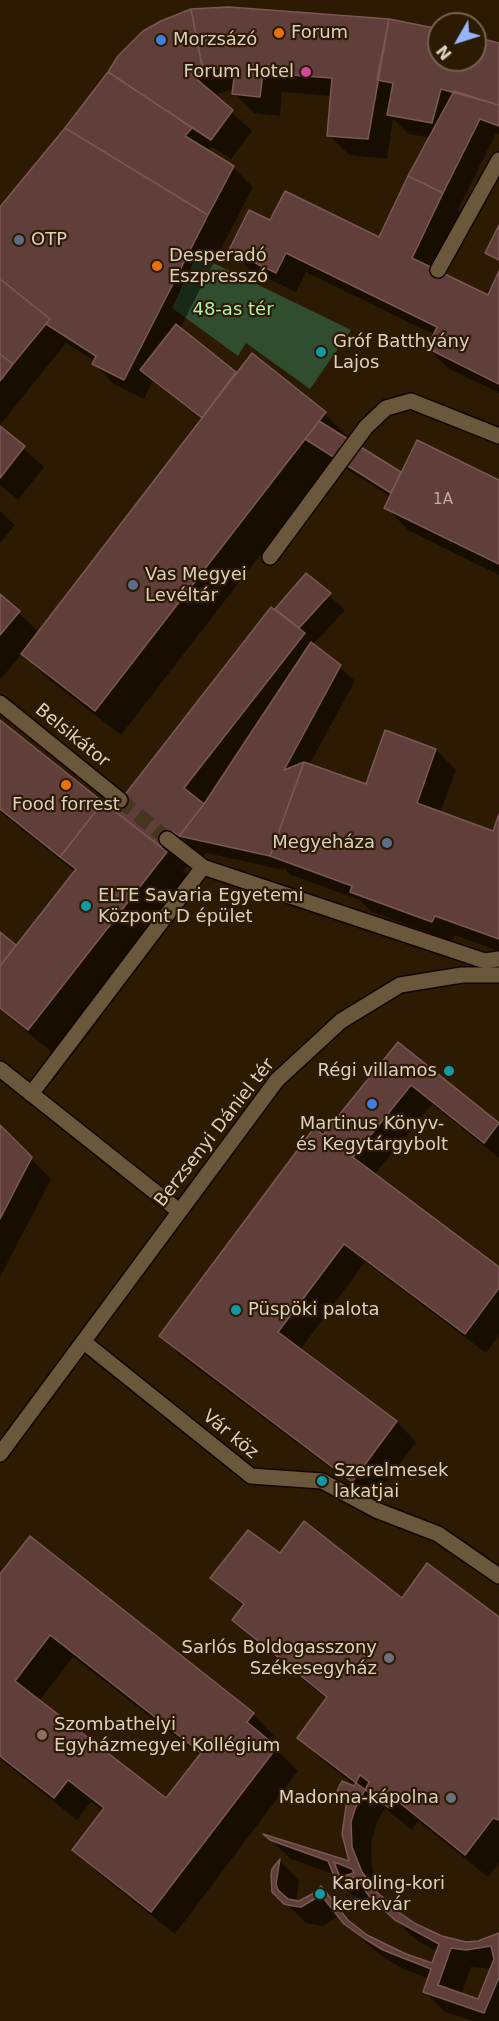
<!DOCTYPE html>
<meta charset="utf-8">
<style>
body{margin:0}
#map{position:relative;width:499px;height:2021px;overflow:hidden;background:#2c1b02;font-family:"DejaVu Sans",sans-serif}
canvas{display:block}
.north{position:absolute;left:427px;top:12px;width:60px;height:60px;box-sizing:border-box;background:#2c1b02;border:2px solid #72634f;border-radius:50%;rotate:231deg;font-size:16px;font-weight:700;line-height:24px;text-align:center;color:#dcd0c2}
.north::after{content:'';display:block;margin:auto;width:21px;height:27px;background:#95b6fd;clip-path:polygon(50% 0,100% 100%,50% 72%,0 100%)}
</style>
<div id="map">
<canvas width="499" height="2021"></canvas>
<div class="north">N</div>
</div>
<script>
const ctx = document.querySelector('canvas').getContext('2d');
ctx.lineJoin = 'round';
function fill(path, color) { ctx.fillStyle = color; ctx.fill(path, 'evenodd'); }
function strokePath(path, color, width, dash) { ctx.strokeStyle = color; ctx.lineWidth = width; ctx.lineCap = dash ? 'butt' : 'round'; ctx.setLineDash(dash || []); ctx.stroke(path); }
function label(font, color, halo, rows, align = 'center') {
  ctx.font = font + ' "DejaVu Sans",sans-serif'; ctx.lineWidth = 4.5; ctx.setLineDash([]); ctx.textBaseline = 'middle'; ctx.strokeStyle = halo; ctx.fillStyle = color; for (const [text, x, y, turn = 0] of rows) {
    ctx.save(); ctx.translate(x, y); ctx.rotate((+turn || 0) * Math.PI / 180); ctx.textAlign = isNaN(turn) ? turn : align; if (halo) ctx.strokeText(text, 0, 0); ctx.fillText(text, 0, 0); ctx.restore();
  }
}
fill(new Path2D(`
 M197 255 351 330 310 389 246 343 238 356 172 308Z`), '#304d30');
fill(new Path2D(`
 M439 31V60H475V40L499 45V134L496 133 458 210 462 215 435 271 488 297 499 275V393L448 368 428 348 435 335 306 272 296 292 250 270 230 250 271 222 380 239 431 138 409 134 393 119 387 159 349 155 329 135 332 96 282 92 280 116 254 113 234 93V89L213 95 252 131 231 159 212 147 208 152 233 167 253 187 180 328 237 375 252 355 325 414 350 439 349 441 402 474 499 482V575L408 530 386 507 391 497 333 461 121 735 48 679 22 653 0 680V596L39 632 202 420 153 381 144 399 114 384 94 364 95 361 66 343 0 425V210L110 73Z
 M0 428 44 467 18 500 0 485Z
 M0 511 15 525 0 543Z
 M306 575 345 610 314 644 355 681 309 765 367 786 386 732 436 750 456 770 440 813 494 833 499 819V951L455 935 452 941 372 912 360 900 291 875 284 868V870L206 853 202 858 196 854 183 871 191 879 54 1054 0 1010V934L17 947 75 872 0 812V722L118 816 282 615Z
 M398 1044 499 1125V1158L432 1104 374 1175 499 1269V1335L486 1353 365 1262 300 1350 397 1422 416 1442 373 1500 181 1356 161 1336Z
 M0 1128 51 1179 0 1277Z
 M280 1555 402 1600 499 1619V1863L488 1877 418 1821 412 1830 385 1808 377 1822 371 1843 372 1868 381 1894 395 1910 416 1925 454 1941 466 1944 478 1942 499 1935V2021H473L445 2012 425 1992 429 1979 404 1969 386 1959 366 1943 340 1915 322 1926 306 1923 274 1892V1870L280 1861 299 1880 296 1902H300L321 1889 341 1908 358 1930 366 1936 405 1955 433 1965 438 1952 416 1940 372 1897 358 1900 338 1880 336 1875 291 1859 269 1838 351 1863 348 1803 338 1793 357 1787 322 1760 299 1737 327 1699 257 1643 234 1620 243 1607 212 1578ZM471 1967 492 1969 479 2001 461 1995Z
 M0 1577 253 1714 275 1737 271 1744 298 1771 175 1934 97 1872 74 1850 104 1811 91 1802 77 1820 0 1759ZM73 1657 201 1756 167 1800 39 1701Z`), '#0007');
const building = new Path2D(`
 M229 7 389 19 368 139 327 136 332 78 263 73 260 97 232 94 235 70 218 68 203 71 191 9Z
 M191 9 203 71 193 76 233 110 211 140 108 72 118 56 143 31 161 21Z
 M389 19 439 29V60H475V37L499 43V105L441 89 432 123 387 115 393 83 377 80Z
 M108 72 192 128 185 136 234 166 208 215 65 128Z
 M454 91 499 105V126L480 119 443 193 408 176Z
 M65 128 208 215 124 380 92 364 96 356 46 324 50 319 0 279V207Z
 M408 176 443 193 412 258 488 295 499 271V384L427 348 437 327 286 253 276 273 229 250 249 210 270 220 285 191 379 237Z
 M499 225V260L485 253Z
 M0 279 50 319 13 364 0 354Z
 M176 324 236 372 202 418 140 370Z
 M252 353 326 412 95 711 21 654Z
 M0 354 13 364 0 381Z
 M319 421 401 472 391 493 305 439Z
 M0 426 25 446 0 478Z
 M417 440 499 480V564L384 508Z
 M306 573 331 593 299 628 275 609Z
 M0 594 20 611 0 635Z
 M271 607 305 633 184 788 204 804 179 836 173 832 161 847 113 810Z
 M311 642 341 665 284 770 304 762 270 856 179 836 204 804Z
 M0 720 103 802 60 857 0 809Z
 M385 730 436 749 417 803 493 831 499 814V939L435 916 432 922 350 892 352 886 270 856 304 762 366 784Z
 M103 802 167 852 28 1030 0 1008V966L76 869 60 857Z
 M0 932 16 945 0 966Z
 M398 1042 499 1123 484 1143 411 1085 353 1157 323 1135Z
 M0 1125 32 1157 0 1219Z
 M314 1128 499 1267V1288L465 1334 344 1244 278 1332 397 1421 352 1482 159 1336Z
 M304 1521 402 1598 427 1563 499 1617V1820L493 1818 465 1855 395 1799 389 1808 297 1738 327 1697 232 1620 244 1604 210 1578 248 1530 280 1553Z
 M30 1536 254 1713 247 1722 277 1747 151 1912 72 1850 104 1808 68 1780 54 1798 0 1756V1574ZM50 1635 201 1753 166 1798 15 1681Z
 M360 1775 369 1782 355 1809 351 1822 352 1847 362 1872 376 1891 400 1913 416 1924 442 1936 466 1942 478 1941 499 1933V1977L484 2013 423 1992 431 1969 383 1950 365 1939 344 1924 321 1895 301 1907 293 1906 284 1904 272 1892 271 1875 272 1869 280 1859 276 1884 278 1890 288 1899 299 1901 314 1893 321 1886 348 1920 367 1935 406 1954 432 1963 439 1944 395 1920 369 1896 356 1877 336 1881 328 1861 270 1840 263 1834 349 1861 342 1834 347 1800 336 1793 342 1781 354 1786ZM334 1862 352 1869 354 1873 340 1877ZM491 1946 494 1959 478 1999 438 1985 451 1948 466 1950Z`);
fill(building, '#603f3b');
strokePath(building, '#7b5853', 1.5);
strokePath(new Path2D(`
 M120 800 167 839`), '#46361f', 15, [15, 8]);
const service = new Path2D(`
 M438 270 499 160
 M270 557 366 427 386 408 411 401 499 436`);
const pedestrian = new Path2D(`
 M0 703 120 800
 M167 839 203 867 485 961 499 959
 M31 1094 203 867
 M84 1342 251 1476 322 1481 376 1510 438 1534 499 1576`);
const minor = new Path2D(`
 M0 1069 179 1211
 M0 1454 277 1080 341 1021 400 985 462 975H499`);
strokePath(service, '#140500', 18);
strokePath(pedestrian, '#140500', 18);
strokePath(minor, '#140500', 18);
strokePath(service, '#6b573c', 15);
strokePath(pedestrian, '#6b573c', 15);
strokePath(minor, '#6b573c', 15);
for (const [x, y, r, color] of [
 [279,33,6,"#e8710a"],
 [161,40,6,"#3f7fe0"],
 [306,72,6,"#d1479c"],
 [19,240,6,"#5c6f8a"],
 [157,266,6,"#e8710a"],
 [321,352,6,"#0f9aa8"],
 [133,585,6,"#5c6f8a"],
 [66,785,6,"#e8710a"],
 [387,843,6,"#5c6f8a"],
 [86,906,6,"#0f9aa8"],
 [449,1071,6,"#0f9aa8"],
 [372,1104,6,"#3f7fe0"],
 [236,1310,6,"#0f9aa8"],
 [322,1481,6,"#0f9aa8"],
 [389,1658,6,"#6b7280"],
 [42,1735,6,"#8d6e63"],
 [451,1798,6,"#6b7280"],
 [320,1894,6,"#0f9aa8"]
]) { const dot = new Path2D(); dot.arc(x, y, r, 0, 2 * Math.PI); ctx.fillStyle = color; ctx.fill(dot); strokePath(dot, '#2c1b02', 2); }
label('15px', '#bdaca0', null, [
 ["1A",443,500]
]);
label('18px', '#dcd0c2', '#2c1b02', [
 ["Forum",291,33],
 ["Morzsázó",173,40],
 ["Forum Hotel",294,72,"right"],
 ["OTP",31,240],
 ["Desperadó",169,256],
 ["Eszpresszó",169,277],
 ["Gróf Batthyány",333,342],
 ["Lajos",333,363],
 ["Vas Megyei",145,575],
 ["Levéltár",145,596],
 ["Food forrest",66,805,"center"],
 ["Megyeháza",375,843,"right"],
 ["ELTE Savaria Egyetemi",98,896],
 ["Központ D épület",98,917],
 ["Régi villamos",437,1071,"right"],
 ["Martinus Könyv-",372,1124,"center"],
 ["és Kegytárgybolt",372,1145,"center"],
 ["Püspöki palota",248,1310],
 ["Szerelmesek",334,1471],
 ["lakatjai",334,1492],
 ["Sarlós Boldogasszony",377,1648,"right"],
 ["Székesegyház",377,1669,"right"],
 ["Szombathelyi",54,1725],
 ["Egyházmegyei Kollégium",54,1746],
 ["Madonna-kápolna",439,1798,"right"],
 ["Karoling-kori",332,1884],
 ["kerekvár",332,1905]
], 'left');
label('18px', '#aef1ad', '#2c1b02', [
 ["48-as tér",233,310]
]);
label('18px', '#dcd0c2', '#2c1b02', [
 ["Belsikátor",72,736,39],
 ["Berzsenyi Dániel tér",215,1133,-52],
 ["Vár köz",230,1435,39]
]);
</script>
